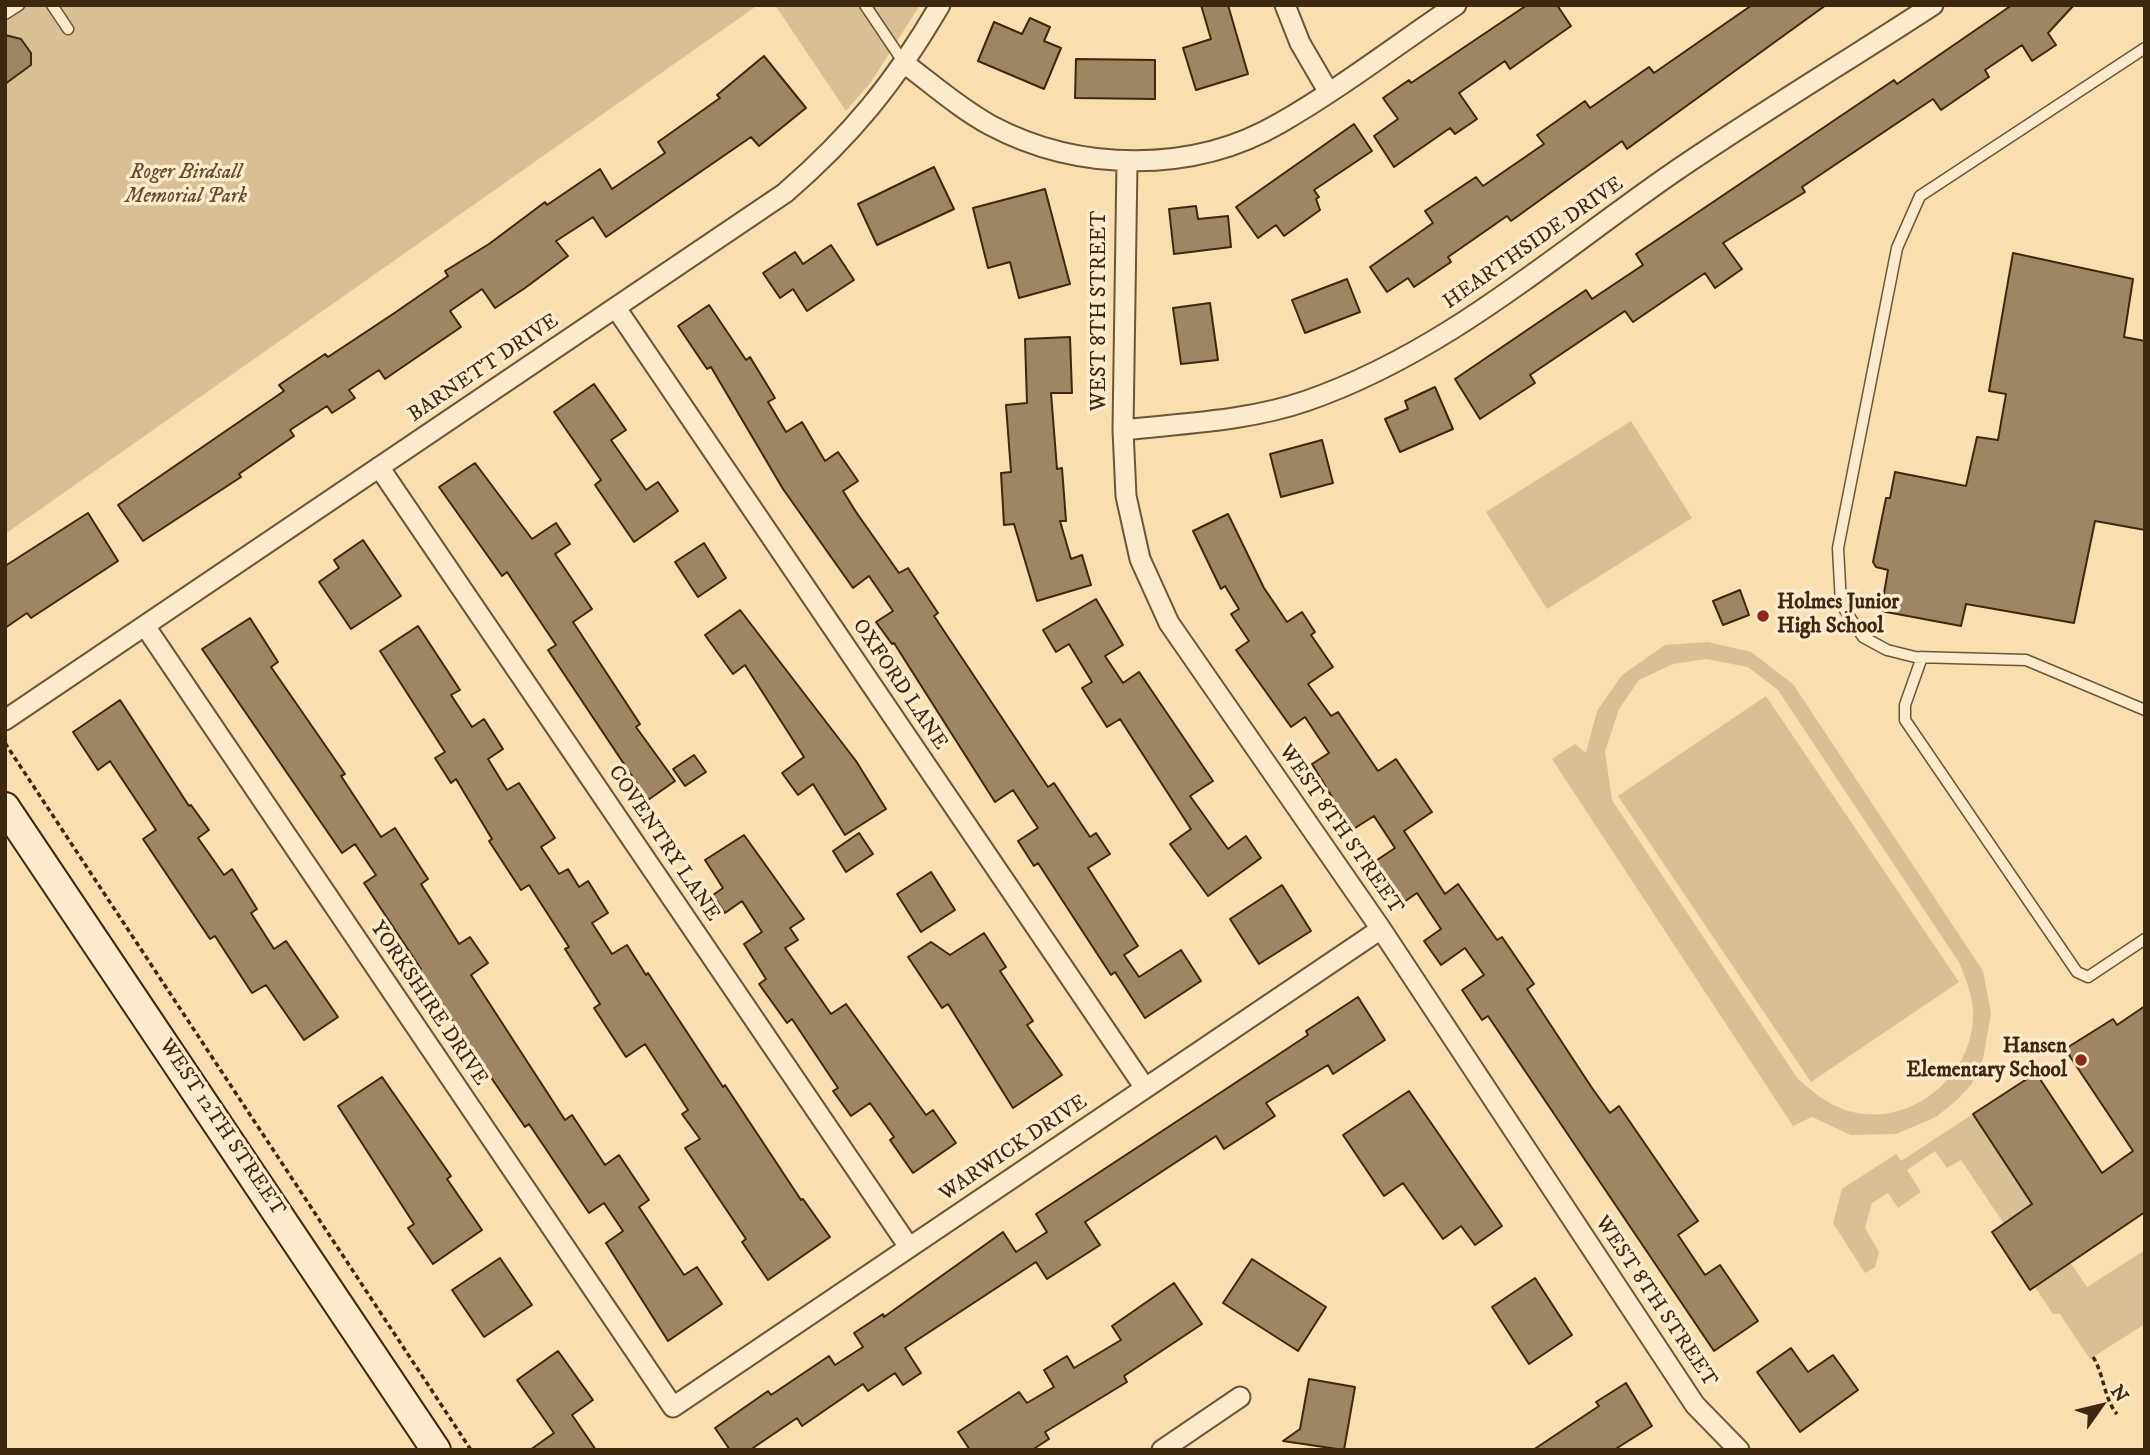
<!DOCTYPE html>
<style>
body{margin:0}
#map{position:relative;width:2150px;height:1455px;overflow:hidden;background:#f9deaf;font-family:"IM FELL DW Pica",serif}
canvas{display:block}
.frame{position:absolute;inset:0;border:7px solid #3e270f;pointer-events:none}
.north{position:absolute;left:2066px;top:1371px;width:70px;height:70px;-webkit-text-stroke:5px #fbeacb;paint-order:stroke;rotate:56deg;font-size:19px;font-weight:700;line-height:28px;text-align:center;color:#3e270f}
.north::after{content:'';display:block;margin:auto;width:24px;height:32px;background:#3e270f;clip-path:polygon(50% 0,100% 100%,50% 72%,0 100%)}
</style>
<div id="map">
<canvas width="2150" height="1455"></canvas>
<div class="frame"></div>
<div class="north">N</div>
</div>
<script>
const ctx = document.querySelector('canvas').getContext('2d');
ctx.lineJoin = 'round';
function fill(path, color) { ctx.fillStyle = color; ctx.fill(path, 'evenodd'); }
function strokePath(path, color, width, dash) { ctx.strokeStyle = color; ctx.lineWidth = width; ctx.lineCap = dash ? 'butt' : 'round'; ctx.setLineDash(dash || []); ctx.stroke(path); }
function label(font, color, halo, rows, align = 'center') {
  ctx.font = font + ' "IM FELL DW Pica",serif'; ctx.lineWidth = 7; ctx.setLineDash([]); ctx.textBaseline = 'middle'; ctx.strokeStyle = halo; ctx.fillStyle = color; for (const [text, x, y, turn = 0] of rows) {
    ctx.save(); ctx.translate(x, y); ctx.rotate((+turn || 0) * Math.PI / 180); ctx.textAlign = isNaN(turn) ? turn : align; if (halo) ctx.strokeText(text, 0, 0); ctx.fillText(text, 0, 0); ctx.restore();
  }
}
fill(new Path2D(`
 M5 5H758L5 534Z
 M775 5H920L871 82 846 111Z
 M1631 421 1692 518 1547 609 1486 512Z
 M1708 642 1751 652 1793 684 1983 971 1991 1013 1983 1059 1971 1085 1957 1100 1936 1117 1896 1134 1851 1135 1812 1117 1793 1126 1552 759 1575 744 1586 753 1597 711 1622 675 1665 645ZM1706 659 1748 667 1778 690 1960 964C1966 981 1974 998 1973 1016 1972 1086 1892 1140 1828 1102 1817 1096 1808 1087 1798 1079L1612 800 1605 752 1619 709 1639 680 1673 664Z
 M1766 696 1959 982 1811 1082 1618 796Z
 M1973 1114 2032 1204 2004 1224 1961 1160 1947 1168 1935 1151 1907 1170 1921 1192 1898 1208 1888 1193 1872 1203 1865 1228 1879 1252 1875 1267 1865 1273 1833 1223 1842 1189 1896 1154 1901 1161Z
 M2145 1250V1324L2090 1359 2060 1314H2053L2035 1287 2070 1262 2087 1287Z`), '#d9bf94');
const building = new Path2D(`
 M1201 5H1228L1248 74 1196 90 1183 48 1211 39Z
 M1527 5H1557L1571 26 1510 69 1505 61 1459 93 1477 119 1455 134 1450 128 1394 167 1374 136 1398 119 1383 98 1409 80 1411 83Z
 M1752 5H1826L1627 149 1622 141 1511 221 1507 216 1448 257 1451 262 1414 287 1408 278 1387 292 1370 267 1433 223 1425 211 1476 177 1483 186 1544 144 1537 135 1585 101 1590 108 1649 67 1654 73Z
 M2012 5H2074L2048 33 2056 45 2032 61 2022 45 1985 70 1989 77 1941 110 1933 99 1802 187 1805 192 1723 243 1742 269 1715 288 1705 273 1633 322 1625 311 1530 375 1535 383 1480 419 1455 379 1586 290 1592 299 1643 265 1636 254 1894 80 1897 84Z
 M1030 18 1050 27 1044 41 1061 48 1044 89 978 61 994 22 1022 34Z
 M5 35 21 39 31 53V65L5 84Z
 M764 56 806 108 759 146 751 137 606 237 593 217 556 241 568 256 525 288 495 308 482 289 450 311 461 327 385 379 379 370 349 390 355 398 332 413 327 406 290 430 294 436 239 474 241 477 143 541 118 505 284 391 279 385 325 354 328 357 393 314 448 276 445 271 489 244 545 202 547 205 600 169 612 189 665 153 658 142 720 98 717 95Z
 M1076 59 1155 60V99L1075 98Z
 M1354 124 1372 151 1314 190 1319 197 1316 199 1320 210 1284 236 1276 225 1258 238 1236 207Z
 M934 167 954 209 877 245 858 204Z
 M1045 189 1070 284 1019 298 1010 262 988 268 973 208Z
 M1196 206 1198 219 1228 216 1231 247 1174 254 1169 209Z
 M831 245 854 280 807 311 793 289 780 298 763 273 795 252 803 264Z
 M2013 253 2133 279 2124 337 2145 341V530L2095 521 2074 623 1966 604 1961 626 1881 611 1888 570 1876 567 1873 562 1886 498H1890L1895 472 1966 486 1977 437 1998 440 2006 394 1989 391Z
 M1347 279 1360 312 1305 333 1292 300Z
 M1210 303 1218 360 1181 364 1173 308Z
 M709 305 746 360 750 357 775 398 768 402 786 432 802 422 825 461 838 452 858 481 843 491 856 512 899 573 908 568 938 613 934 616 1048 787 1054 783 1090 837 1096 833 1110 854 1088 868 1138 946 1124 955 1139 977 1181 950 1201 981 1145 1018 1115 972 1111 975 1038 863 1034 866 1018 841 1038 828 1013 790 995 802 894 643 892 644 876 622 893 611 869 576 853 588 783 489 711 367 707 369 678 326Z
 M1070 337 1072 393H1051L1057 469 1062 468 1066 521H1060L1071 559 1082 555 1091 585 1037 601 1014 524 1004 525 1001 473 1011 472 1006 405 1027 403 1025 339Z
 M594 384 626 430 611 440 646 490 658 482 678 511 634 542 595 485 601 480 554 412Z
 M1435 387 1453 429 1400 452 1385 419 1408 409 1405 401Z
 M1322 440 1333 483 1281 497 1270 454Z
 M475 463 532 539 556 523 570 544 555 554 592 609 573 622 640 724 636 727 675 781 648 800 548 650 556 645 507 572 502 576 439 487Z
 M88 513 118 561 31 618 27 613 5 628V566Z
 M1228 514 1264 588 1287 622 1302 612 1315 632 1311 635 1333 667 1308 684 1331 716 1338 712 1378 771 1396 759 1432 812 1404 831 1445 894 1458 884 1497 940 1502 937 1534 984 1527 989 1592 1088 1610 1113 1619 1106 1698 1221 1678 1235 1705 1275 1720 1265 1758 1321 1714 1351 1488 1016 1482 1020 1462 990 1484 975 1465 948 1441 965 1424 941 1441 929 1417 893 1401 904 1374 862 1395 848 1374 816 1352 830 1312 764 1329 753 1305 717 1291 727 1236 650 1249 641 1231 614 1239 609 1225 586 1221 589 1193 531Z
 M363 540 401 596 351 629 319 582 339 568 334 560Z
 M704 543 726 578 698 597 675 562Z
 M1740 590 1749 615 1723 625 1713 601Z
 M1096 599 1123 645 1105 656 1123 683 1139 672 1213 781 1190 796 1228 849 1246 836 1261 858 1208 896 1170 844 1191 829 1120 719 1107 727 1082 688 1092 682 1069 644 1056 652 1043 630Z
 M740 610 856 761 886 809 845 835 813 784 798 795 782 773 804 757 745 665 733 674 705 635Z
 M250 618 278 662 271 667 345 774 341 776 381 837 395 828 428 879 421 884 459 944 470 937 488 963 471 975 565 1120 572 1115 605 1165 619 1155 649 1200 639 1207 684 1275 697 1267 722 1304 668 1341 606 1243 623 1231 604 1203 589 1213 529 1124 525 1127 418 971 421 969 364 883 376 875 355 844 342 853 202 649Z
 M418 626 460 690 451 695 472 727 484 719 503 749 488 759 507 790 519 783 555 838 541 847 559 874 568 869 579 887 588 881 608 913 592 923 612 954 627 945 646 975 648 973 723 1087 725 1085 801 1200 803 1199 830 1237 768 1280 742 1242 746 1239 685 1148 700 1139 682 1114 688 1110 645 1044 626 1057 594 1008 600 1004 565 949 569 947 529 885 521 890 489 841 492 839 456 779 451 783 435 758 445 752 380 651Z
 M120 700 189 806 191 805 209 830 198 838 224 875 232 869 257 909 251 913 274 949 286 941 338 1017 304 1040 266 985 252 993 215 936 210 939 143 839 156 830 110 761 98 770 73 732Z
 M694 755 706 772 685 786 673 769Z
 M859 833 873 854 846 872 833 851Z
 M744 835 804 919 790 928 798 940 785 948 831 1014 846 1004 926 1115 933 1110 956 1143 913 1173 890 1140 894 1137 870 1103 851 1116 833 1091 838 1088 792 1019 787 1023 759 984 766 979 744 944 762 932 742 901 725 913 713 895 723 888 705 860Z
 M931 872 955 910 921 932 897 894Z
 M1282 885 1311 931 1259 964 1230 919Z
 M984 933 1006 967 1000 971 1033 1021 1027 1025 1062 1075 1013 1108 948 1004 942 1008 908 957 931 942 950 955Z
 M1358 997 1385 1040 1333 1074 1328 1065 1266 1103 1275 1116 1224 1149 1216 1136 1085 1222 1100 1245 1047 1279 1036 1262 905 1348 921 1373 903 1385 895 1373 868 1391 863 1384 802 1426 797 1418 750 1450H730L715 1428 768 1391 771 1395 829 1356 835 1365 863 1347 854 1333 883 1314 884 1317 1003 1232 1016 1252 1047 1232 1036 1214 1308 1035 1306 1031Z
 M2145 1006V1212L2030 1290 1992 1232 2032 1204 1973 1114 2036 1073 2102 1173 2133 1151 2065 1049 2113 1019 2117 1025Z
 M382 1077 451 1176 447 1179 482 1230 433 1264 408 1228 414 1224 338 1106Z
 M1409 1091 1502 1226 1475 1245 1461 1226 1443 1239 1403 1183 1384 1196 1343 1135Z
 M500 1258 532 1305 484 1337 452 1290Z
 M1252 1259 1326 1307 1298 1351 1223 1303Z
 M1535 1278 1572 1335 1529 1364 1492 1307Z
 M1174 1283 1202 1324 1124 1376 1127 1382 1045 1432 1049 1439 1032 1450H970L958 1432 1019 1392 1027 1403 1054 1387 1044 1370 1067 1356 1074 1368 1121 1340 1112 1326Z
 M1791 1348 1808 1372 1833 1355 1858 1390 1800 1432 1757 1372Z
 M558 1351 593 1400 572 1415 596 1450H530L554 1433 517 1380Z
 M1309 1379 1355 1387 1344 1450 1283 1441 1300 1429Z
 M1626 1383 1652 1426 1614 1450H1533L1599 1406 1596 1402Z`);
fill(building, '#9f8662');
strokePath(building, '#3e270f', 2);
const service = new Path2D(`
 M52 5 68 29
 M865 5 904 63
 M5 14 19 5
 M2145 48 1920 196 1897 248 1838 548 1841 604 1863 637 1887 650 1915 657 2026 660 2145 710
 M1922 657 1905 705V720L2077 972 2088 977 2145 939`);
const minor = new Path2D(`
 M1285 5 1300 43 1328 91
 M904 63C932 84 959 108 990 125 1078 172 1193 174 1280 123 1341 88 1398 44 1456 5
 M1127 162 1123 430 1126 496 1140 559 1169 623 1381 929 1695 1405 1739 1450
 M616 308 1145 1088
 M1123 430C1185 423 1248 421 1306 401 1445 353 1555 254 1674 172 1759 114 1847 61 1933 5
 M379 467 909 1247
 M145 626 673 1407 1381 929
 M5 720 785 193C852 135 895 82 940 5
 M1162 1450 1240 1397`);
const secondary = new Path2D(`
 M5 807 436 1450`);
strokePath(service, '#6d5537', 13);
strokePath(minor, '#6d5537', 23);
strokePath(secondary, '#3e270f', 32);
strokePath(new Path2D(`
 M5 743 471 1450
 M2093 1357C2104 1374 2104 1399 2117 1414`), '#3e270f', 3.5, [5, 3.5]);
strokePath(service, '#fbeacb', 10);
strokePath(minor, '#fbeacb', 19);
strokePath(secondary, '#fbeacb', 28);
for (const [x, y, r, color] of [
 [1763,616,7,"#8f2418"],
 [2081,1060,7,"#8f2418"]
]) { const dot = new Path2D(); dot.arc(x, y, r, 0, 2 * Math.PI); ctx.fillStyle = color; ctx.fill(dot); strokePath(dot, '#fbeacb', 2.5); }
label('italic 21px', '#654d30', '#fbeacb', [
 ["Roger Birdsall",186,174],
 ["Memorial Park",186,198]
]);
label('21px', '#3e270f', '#fbeacb', [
 ["HEARTHSIDE DRIVE",1534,244,-35],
 ["WEST 8TH STREET",1101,311,-90],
 ["BARNETT DRIVE",484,369,-34],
 ["OXFORD LANE",899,685,56],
 ["WEST 8TH STREET",1340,830,55],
 ["COVENTRY LANE",663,844,56],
 ["YORKSHIRE DRIVE",428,1004,56],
 ["WEST 12TH STREET",221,1128,56],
 ["WARWICK DRIVE",1014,1149,-34],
 ["WEST 8TH STREET",1655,1302,56]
]);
label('bold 21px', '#3e270f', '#fbeacb', [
 ["Holmes Junior",1777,604],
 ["High School",1777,628],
 ["Hansen",2067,1048,"right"],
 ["Elementary School",2067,1072,"right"]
], 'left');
</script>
